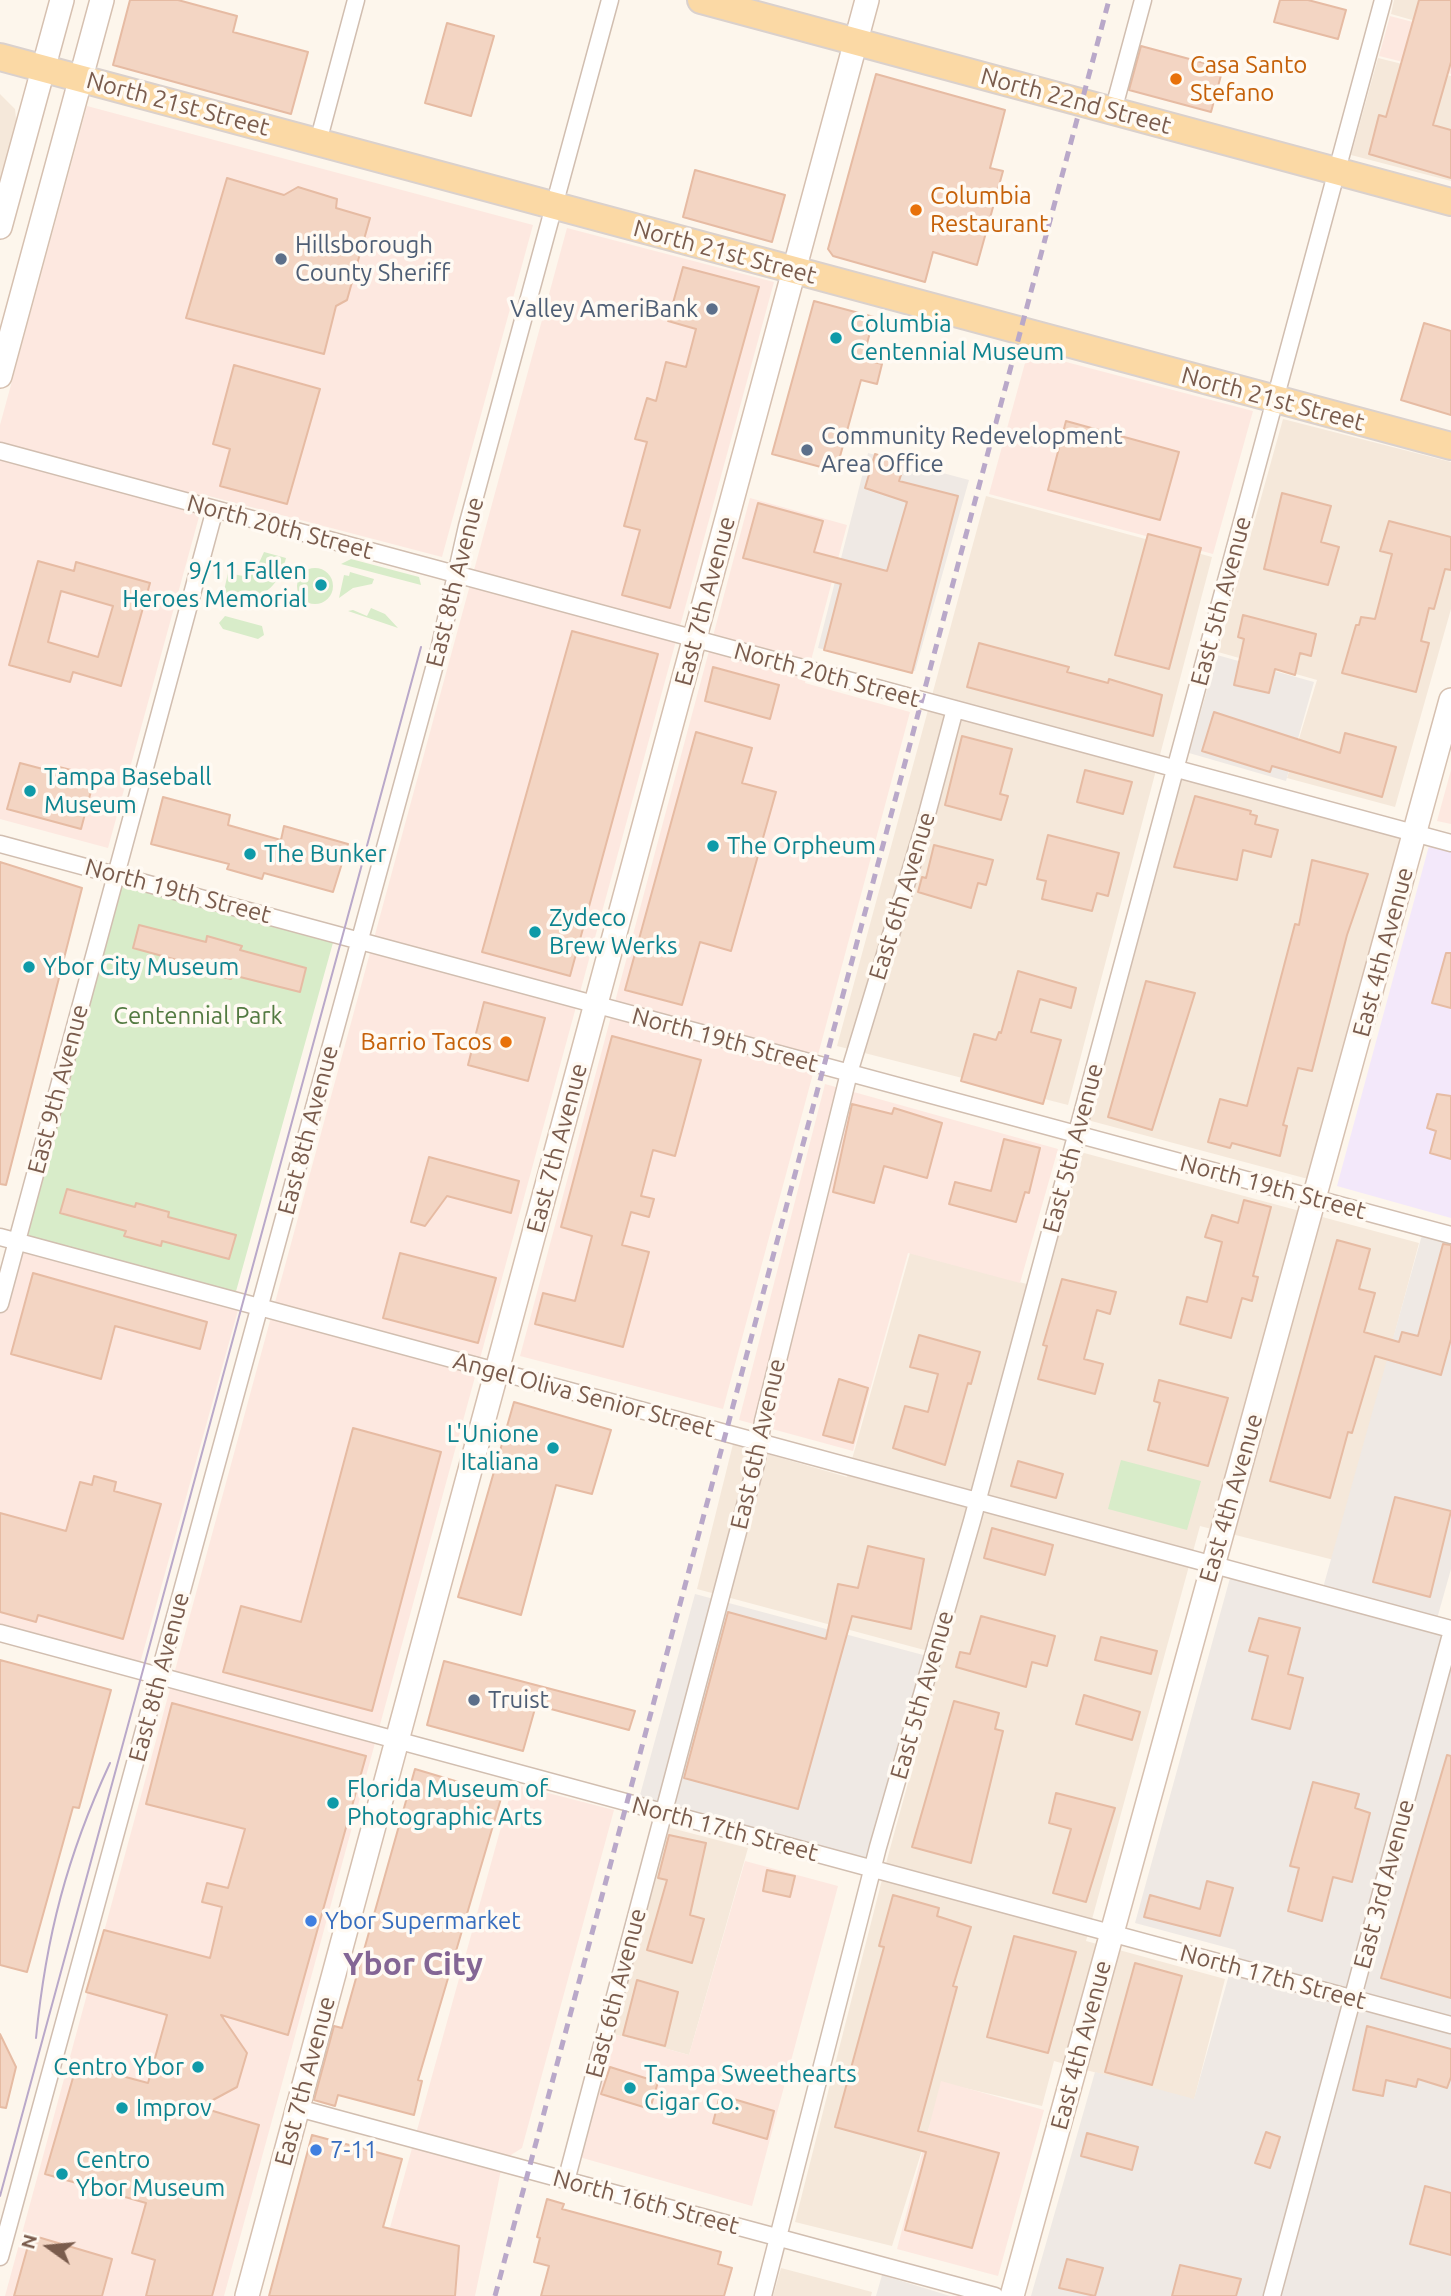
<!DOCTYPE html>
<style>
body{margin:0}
#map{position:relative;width:1451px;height:2296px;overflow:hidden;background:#fdf6ec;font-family:Ubuntu,sans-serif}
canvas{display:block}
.north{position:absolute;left:14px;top:2212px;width:70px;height:70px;-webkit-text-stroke:5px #fffaf3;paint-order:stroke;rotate:285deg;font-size:19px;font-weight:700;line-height:28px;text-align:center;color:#7a5c4d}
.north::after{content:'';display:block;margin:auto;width:24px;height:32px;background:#7a5c4d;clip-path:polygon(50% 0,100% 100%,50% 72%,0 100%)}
</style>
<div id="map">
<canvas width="1451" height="2296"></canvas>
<div class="north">N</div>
</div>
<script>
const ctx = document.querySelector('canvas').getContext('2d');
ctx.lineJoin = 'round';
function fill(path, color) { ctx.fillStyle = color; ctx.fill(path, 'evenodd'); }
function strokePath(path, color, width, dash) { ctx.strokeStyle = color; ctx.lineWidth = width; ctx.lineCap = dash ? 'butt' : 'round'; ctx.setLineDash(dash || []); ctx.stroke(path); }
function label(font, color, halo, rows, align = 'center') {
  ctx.font = font + ' Ubuntu,sans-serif'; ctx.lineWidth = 7; ctx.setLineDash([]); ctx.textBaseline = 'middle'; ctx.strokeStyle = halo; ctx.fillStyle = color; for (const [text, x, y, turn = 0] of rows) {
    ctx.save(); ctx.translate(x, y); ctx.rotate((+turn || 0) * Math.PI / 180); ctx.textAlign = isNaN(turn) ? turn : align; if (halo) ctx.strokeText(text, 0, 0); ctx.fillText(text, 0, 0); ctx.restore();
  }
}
fill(new Path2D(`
 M1394 0H1451V31L1391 14Z
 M1378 58 1451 76V181L1351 155Z
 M0 94 15 109 17 129 0 190Z
 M1283 419 1451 462V609L1395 807 1287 778 1317 680 1218 652Z
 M986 496 1212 557 1068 1105 837 1046Z
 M1179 776 1405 833 1308 1179 1080 1118Z
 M1073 1150 1419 1243 1334 1560 1200 1526 1086 1941 1225 1979 1194 2100 1054 2061 1042 2106 943 2083 892 2246 795 2222 888 1856 943 1655 697 1589 733 1444 847 1477 910 1253 1038 1287Z
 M667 1827 748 1848 689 2055 613 2034Z
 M781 2268 872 2292 871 2296H773Z`), '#f5e8da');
fill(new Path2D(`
 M1390 16 1451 32V74L1379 56Z
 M87 106 533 225 442 557 205 495 108 848 0 819V425Z
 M567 228 774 282 224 2296H5Z
 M1028 352 1253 411 1213 554 989 494Z
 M750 498 847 525 805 683 910 712 723 1409 520 1356Z
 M1451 770V824L1437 821Z
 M825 1084 1058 1149 1020 1283 908 1253 853 1451 739 1420Z
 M19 1243 240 1303 139 1667 0 1629V1313Z
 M513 1784 614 1810 522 2148 503 2160 475 2296H371Z
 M745 1861 838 1886 752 2206 579 2157 613 2034 689 2055Z
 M941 2081 1044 2110 998 2276 897 2249Z`), '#fde8e0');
fill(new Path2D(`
 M868 453 969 480 915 671 818 648Z
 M1217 655 1314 682 1286 781 1189 753Z
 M1422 1235 1451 1243V1569L1433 1633 1451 1639V2296H1031L1095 2072 1194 2099 1236 1950 1135 1923 1230 1578 1319 1602Z
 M695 1594 927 1656 870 1868 637 1806Z
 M882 2275 950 2296H876Z`), '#efe9e4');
fill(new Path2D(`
 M1430 842 1451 848V1218L1337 1186Z`), '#f3e8fa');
fill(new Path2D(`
 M264 552 286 558C278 592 256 604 223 595L228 573 243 576 254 574Z
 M351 559 419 577 421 585 341 564Z
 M297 586a18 18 0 1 1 36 0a18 18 0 1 1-36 0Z
 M350 572 374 579 372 584 353 588 339 598 344 575 349 576Z
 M371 608 385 614 398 628 348 611 353 610 367 616Z
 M225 616 262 626 264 635 258 639 223 629 219 623Z
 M120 879 334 939 235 1295 24 1239Z
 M1121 1460 1201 1481 1187 1530 1108 1509Z`), '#d8ecc9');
const building = new Path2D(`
 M130 0H178L237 16 233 32 308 52 291 114 113 65Z
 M1280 0H1308L1346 10 1338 39 1274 22Z
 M1419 0H1451V62L1433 125 1451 130V178L1369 154 1379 115 1386 117Z
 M447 23 494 36 471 116 425 103Z
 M1141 46 1223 68 1211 112 1129 90Z
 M876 74 1005 110 990 168 1003 171 977 265 933 252 925 282 833 256 828 249Z
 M695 170 785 195 772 242 683 217Z
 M227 178 284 195 298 187 337 199 336 208 370 218 347 300 336 306 324 354 186 318Z
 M683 267 759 287 670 608 622 595 640 530 624 526 647 442 635 439 647 398 656 401 666 362 686 367 696 329 668 321Z
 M814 301 874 317 863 359 882 364 877 384 861 380 836 471 772 454Z
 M1424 323 1451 331V415L1401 400Z
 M234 365 320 389 287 504 220 486 230 449 213 444Z
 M1066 421 1179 452 1160 520 1048 490Z
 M875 454 905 463 899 481 958 496 912 673 824 650 841 584 743 558 758 503 823 521 814 552 887 571 907 502 865 488Z
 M1282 493 1331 506 1321 542 1339 547 1328 585 1264 569Z
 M1389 521 1451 537V570L1445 569 1434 609 1429 608 1421 641 1429 643 1416 692 1342 673 1356 625H1359L1361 617 1375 619 1392 554 1380 551Z
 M1148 534 1201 548 1169 669 1115 655Z
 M38 561 74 571 76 562 150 583 121 686 73 672 70 682 9 665ZM61 591 113 606 98 657 48 642Z
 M1243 615 1316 634 1311 656 1300 653 1295 675 1275 669 1269 693 1234 685 1244 639 1238 637Z
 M572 631 658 654 570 976 482 952Z
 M979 643 1069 667 1067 672 1108 683 1109 679 1162 695 1153 736 967 687Z
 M713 667 779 685 770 719 705 701Z
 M1214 712 1340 753 1345 733 1396 747 1382 797 1272 766 1270 772 1202 751Z
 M696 732 752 748 742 783 776 792 731 951 700 942 682 1005 625 990Z
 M962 736 1012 749 1000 794 1008 796 1001 820 945 805Z
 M20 763 58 773 59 767 95 776 81 829 7 809Z
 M1085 770 1132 782 1123 814 1077 802Z
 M1195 796 1251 811 1250 814 1257 816 1255 824 1278 830 1271 857 1243 850 1237 880 1174 867Z
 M163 797 230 815 228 825 281 840 284 826 348 844 333 892 264 873 262 879 227 869 229 864 151 844Z
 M1048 835 1119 853 1108 896 1097 893 1092 911 1042 899 1046 881 1037 879Z
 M934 845 993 860 986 885 978 883 971 908 918 892 922 877 926 878Z
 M1312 860 1368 874 1347 935 1312 1071 1298 1068 1283 1125 1287 1126 1280 1156 1232 1143 1230 1148 1208 1142 1220 1099 1247 1106 1295 924 1299 925Z
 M0 862 82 888 6 1185 0 1184Z
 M139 925 206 942 207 936 242 946 240 950 306 968 300 992 232 975 231 979 198 971 199 966 133 948Z
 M1446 953H1451V1008L1432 1003Z
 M1018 971 1076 988 1071 1008 1040 999 1031 1032 1061 1040 1043 1104 961 1081 974 1034 996 1040 999 1032 1001 1033Z
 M1146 981 1195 993 1152 1130 1108 1117Z
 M484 1002 545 1018 528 1081 468 1065Z
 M612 1036 701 1060 675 1156 653 1150 641 1196 654 1199 649 1217 631 1212 622 1245 649 1252 623 1347 535 1324 543 1293 575 1301 592 1236 561 1227Z
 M1437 1094 1451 1096V1159L1430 1153 1436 1131 1427 1128Z
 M852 1104 892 1114 894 1108 942 1123 927 1178 884 1166 874 1203 833 1192Z
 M1004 1139 1040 1148 1029 1193 1025 1192 1016 1222 949 1204 955 1182 991 1191Z
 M429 1157 519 1181 511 1213 447 1196 425 1226 411 1222Z
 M67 1189 135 1207 136 1203 169 1212 168 1217 236 1235 229 1259 162 1241 161 1246 124 1236 126 1231 60 1213Z
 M1244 1200 1271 1207 1253 1276 1258 1277 1252 1301 1242 1298 1231 1338 1180 1324 1187 1297 1207 1302 1222 1242 1205 1237 1212 1215 1238 1223Z
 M1337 1240 1370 1249 1359 1289 1375 1293 1364 1332 1399 1342 1402 1332 1418 1336 1443 1244 1451 1245V1339L1441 1375 1375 1356 1352 1433 1348 1432 1330 1498 1270 1481Z
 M400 1253 496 1278 478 1343 383 1318Z
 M33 1273 207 1322 200 1349 115 1326 101 1379 11 1354Z
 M1062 1279 1116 1292 1110 1314 1097 1310 1084 1359 1103 1364 1095 1394 1038 1379 1047 1346 1043 1345Z
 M919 1335 980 1352 971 1384 968 1383 945 1465 893 1448 905 1406 928 1412 938 1374 910 1367Z
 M839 1379 868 1388 853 1443 823 1435Z
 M1159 1380 1228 1398 1208 1466 1148 1450 1160 1403 1154 1401Z
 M514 1402 611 1430 592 1494 556 1485 521 1615 458 1597Z
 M353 1428 441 1452 372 1711 223 1672 241 1606 301 1622Z
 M1018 1461 1063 1474 1056 1498 1011 1486Z
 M94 1476 116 1482 114 1491 161 1504 123 1639 38 1615 36 1622 0 1612V1513L66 1531 80 1482 92 1485Z
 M1395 1497 1451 1511 1430 1597 1373 1582Z
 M992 1528 1053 1545 1045 1575 984 1558Z
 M868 1546 924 1559 911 1629 852 1616 798 1809 684 1778 728 1612 826 1639 838 1584 858 1588Z
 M981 1616 1055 1636 1047 1666 1032 1662 1026 1687 956 1667 960 1652 970 1654Z
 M1259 1618 1300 1628 1288 1674 1303 1678 1290 1729 1252 1719 1268 1656 1249 1651Z
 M1101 1637 1157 1651 1151 1674 1095 1660Z
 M0 1660 111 1690 79 1808 73 1807 27 1972 0 1965Z
 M444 1661 635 1711 629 1730 536 1705 523 1751 427 1725Z
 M1084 1695 1140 1712 1132 1740 1076 1724Z
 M954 1701 999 1713 995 1729 1003 1731 971 1863 912 1847Z
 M172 1703 366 1756 288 2035 221 2015 247 2053 237 2087 200 2107 259 2125 212 2296H146L155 2260 132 2253 146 2203 45 2174 77 2064 148 2083 167 2015 86 1992 104 1930 210 1958 222 1907 202 1902 207 1883 228 1888 245 1829 146 1804Z
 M1447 1755 1451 1756V1998L1381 1978Z
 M415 1769 502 1795 418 2080 422 2081 414 2115 338 2095 335 2106 314 2100 334 2026 342 2028Z
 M1313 1782 1359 1794 1355 1808 1370 1813 1352 1882 1333 1877 1322 1921 1288 1911 1299 1868 1290 1866Z
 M1056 1793 1115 1808 1086 1902 1053 1893 1071 1829 1049 1823Z
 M669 1835 706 1843 690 1915 704 1919 692 1963 647 1950 667 1880 658 1878Z
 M767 1870 795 1876 790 1897 763 1891Z
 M1207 1881 1233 1888 1220 1936 1144 1917 1150 1895 1200 1909Z
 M893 1895 939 1908 937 1916 971 1927 953 1986 957 1987 918 2131 999 2153 972 2248 905 2230 926 2152 835 2127 884 1947 879 1946Z
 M1014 1936 1076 1952 1048 2053 987 2037Z
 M1135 1963 1182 1976 1152 2085 1105 2072Z
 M637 1980 678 1992 665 2046 623 2035Z
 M1367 2026 1451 2049V2077L1447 2088 1418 2079 1416 2087 1386 2080 1383 2096 1353 2090Z
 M0 2034 16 2067 6 2108 0 2107Z
 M610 2067 658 2082 650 2109 601 2094Z
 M720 2095 774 2111 767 2139 713 2123Z
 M1266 2132 1280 2137 1270 2168 1255 2163Z
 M1087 2133 1138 2147 1132 2170 1081 2156Z
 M312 2135 402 2159 383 2227 459 2246 455 2296H269Z
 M1425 2186 1451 2193V2255L1410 2244Z
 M547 2199 564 2204 562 2209 721 2252 718 2264 732 2268 724 2296H541L549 2266 534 2262 540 2238 537 2237Z
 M31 2235 112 2259 102 2296H14Z
 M1067 2259 1103 2268 1095 2296 1059 2288Z
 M1180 2265 1241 2279 1236 2296H1172Z`);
fill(building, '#f3d5c3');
strokePath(building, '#e6bba3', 2);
const street = new Path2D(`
 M1113 111 1143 0
 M318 142 356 0
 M0 451 1451 843
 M0 844 1451 1235
 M0 1237 1451 1629
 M0 1304 215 509
 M0 1633 1451 2025
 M298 2108 995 2296
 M566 2181 756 1464 763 1421 849 1073 923 829 955 709
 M0 2257 439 650 467 526 610 0
 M763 2296 878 1847 972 1521 1383 0
 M1272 2296 1451 1634`);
const secondary = new Path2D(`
 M0 227 62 0
 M0 376 102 0
 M247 2296 867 0
 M1012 2296C1158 1764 1306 1233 1451 700`);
const primary = new Path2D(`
 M701 0 1451 202
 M0 57 1451 446`);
strokePath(street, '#d1beb0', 19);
strokePath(secondary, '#d6c0b0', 26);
strokePath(primary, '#dad1cd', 30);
strokePath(street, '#fff', 16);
strokePath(secondary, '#fff', 23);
strokePath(primary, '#fbd9a5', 26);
strokePath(new Path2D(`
 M36 2038C46 1936 67 1856 110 1763
 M0 2196 421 647`), '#b9a8c9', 2);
strokePath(new Path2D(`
 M495 2296 1109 0`), '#b9a8c9', 5, [10, 7]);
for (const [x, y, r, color] of [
 [1176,79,7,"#e8710a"],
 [916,210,7,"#e8710a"],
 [281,259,7,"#5c6f8a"],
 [712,309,7,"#5c6f8a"],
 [836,338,7,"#0f9aa8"],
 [807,450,7,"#5c6f8a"],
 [321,585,7,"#0f9aa8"],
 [30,791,7,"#0f9aa8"],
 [713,846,7,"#0f9aa8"],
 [250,854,7,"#0f9aa8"],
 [535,932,7,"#0f9aa8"],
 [29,967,7,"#0f9aa8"],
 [506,1042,7,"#e8710a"],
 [553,1448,7,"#0f9aa8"],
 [474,1700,7,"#5c6f8a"],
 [333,1803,7,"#0f9aa8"],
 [311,1921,7,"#3f7fe0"],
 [198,2067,7,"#0f9aa8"],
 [630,2088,7,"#0f9aa8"],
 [122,2108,7,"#0f9aa8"],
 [316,2150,7,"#3f7fe0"],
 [62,2174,7,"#0f9aa8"]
]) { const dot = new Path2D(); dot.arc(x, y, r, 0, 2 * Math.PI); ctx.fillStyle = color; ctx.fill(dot); strokePath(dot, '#fffaf3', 2.5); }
label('24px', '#c56008', '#fffaf3', [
 ["Casa Santo",1190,65],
 ["Stefano",1190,93],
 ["Columbia",930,196],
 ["Restaurant",930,224],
 ["Barrio Tacos",492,1042,"right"]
], 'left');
label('24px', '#7a5c4d', '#fffaf3', [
 ["North 22nd Street",1076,101,15],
 ["North 21st Street",178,104,15],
 ["North 21st Street",725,252,15],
 ["North 21st Street",1273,399,15],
 ["North 20th Street",280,527,15],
 ["East 8th Avenue",455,582,-76],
 ["East 7th Avenue",705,601,-75],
 ["East 5th Avenue",1221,601,-75],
 ["North 20th Street",827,675,15],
 ["North 19th Street",178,891,15],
 ["East 6th Avenue",902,896,-73],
 ["East 4th Avenue",1383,952,-75],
 ["North 19th Street",725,1040,15],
 ["East 9th Avenue",58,1089,-75],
 ["East 8th Avenue",308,1130,-75],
 ["East 7th Avenue",557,1148,-75],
 ["East 5th Avenue",1073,1148,-75],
 ["North 19th Street",1273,1187,15],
 ["Angel Oliva Senior Street",584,1395,15],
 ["East 6th Avenue",758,1444,-77],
 ["East 4th Avenue",1231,1498,-74],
 ["East 8th Avenue",159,1677,-75],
 ["East 5th Avenue",922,1695,-74],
 ["North 17th Street",725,1829,15],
 ["East 3rd Avenue",1384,1884,-75],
 ["North 17th Street",1273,1977,15],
 ["East 6th Avenue",616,1993,-75],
 ["East 4th Avenue",1081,2045,-75],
 ["East 7th Avenue",305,2081,-75],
 ["North 16th Street",646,2202,15]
]);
label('24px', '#4e5e75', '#fffaf3', [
 ["Hillsborough",295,245],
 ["County Sheriff",295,273],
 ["Valley AmeriBank",698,309,"right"],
 ["Community Redevelopment",821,436],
 ["Area Office",821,464],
 ["Truist",488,1700]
], 'left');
label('24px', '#0d838f', '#fffaf3', [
 ["Columbia",850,324],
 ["Centennial Museum",850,352],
 ["9/11 Fallen",307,571,"right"],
 ["Heroes Memorial",307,599,"right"],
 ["Tampa Baseball",44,777],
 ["Museum",44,805],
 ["The Orpheum",727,846],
 ["The Bunker",264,854],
 ["Zydeco",549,918],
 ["Brew Werks",549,946],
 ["Ybor City Museum",43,967],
 ["L'Unione",539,1434,"right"],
 ["Italiana",539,1462,"right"],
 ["Florida Museum of",347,1789],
 ["Photographic Arts",347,1817],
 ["Centro Ybor",184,2067,"right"],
 ["Tampa Sweethearts",644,2074],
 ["Cigar Co.",644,2102],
 ["Improv",136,2108],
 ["Centro",76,2160],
 ["Ybor Museum",76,2188]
], 'left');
label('24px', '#537a41', '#fffaf3', [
 ["Centennial Park",198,1016]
]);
label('24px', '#366cbe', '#fffaf3', [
 ["Ybor Supermarket",325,1921],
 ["7-11",330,2150]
], 'left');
label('bold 32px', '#846695', '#fffaf3', [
 ["Ybor City",413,1964]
]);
</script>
